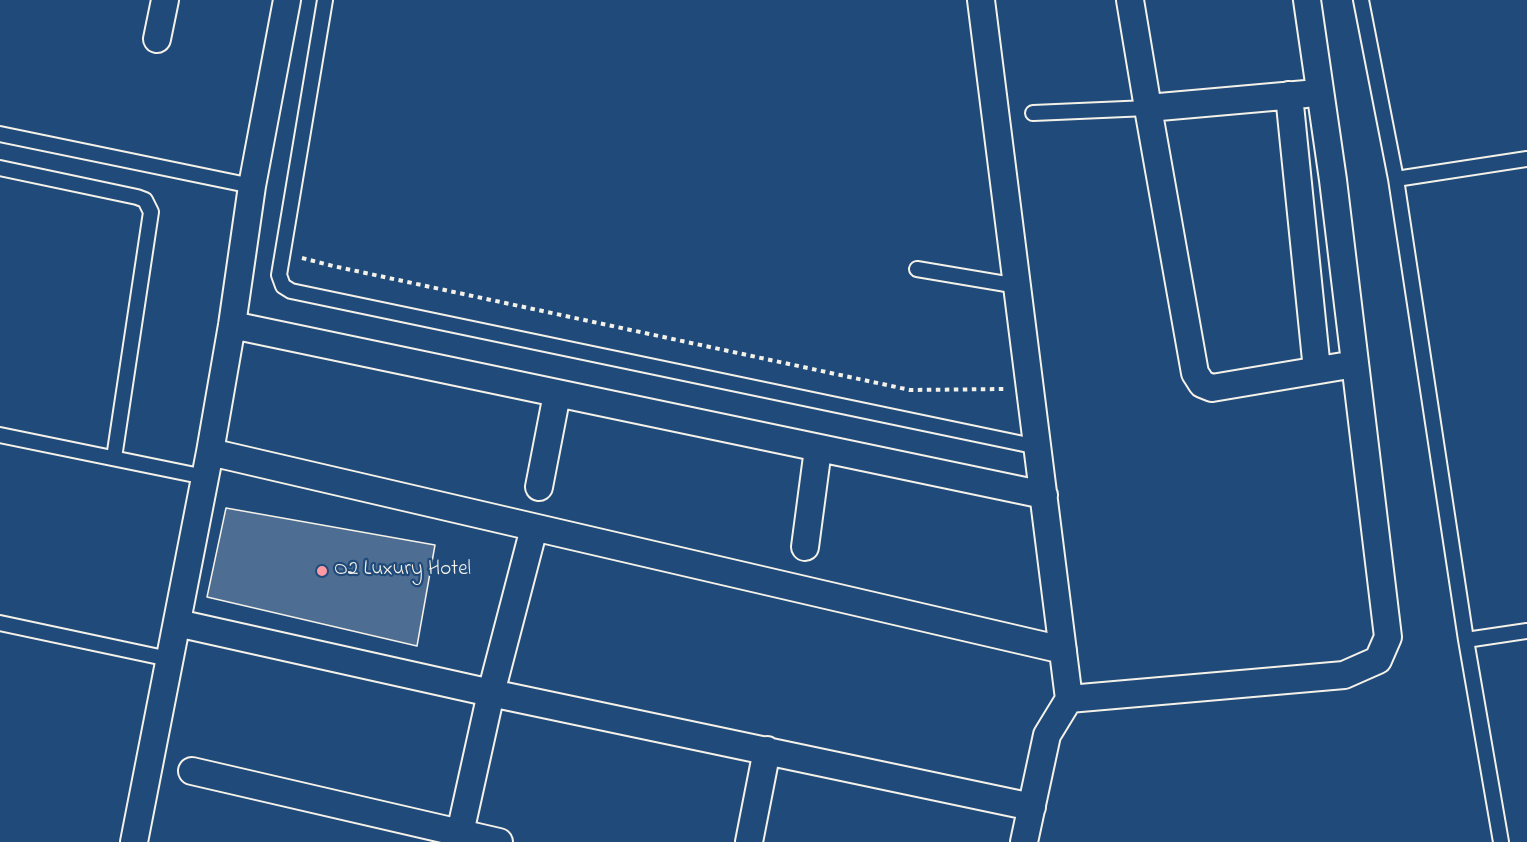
<!DOCTYPE html>
<style>
body{margin:0}
canvas{display:block;background:#1f4a7a}
</style>
<canvas width="1527" height="842"></canvas>
<script>
const ctx = document.querySelector('canvas').getContext('2d');
ctx.lineJoin = 'round';
function fill(path, color) { ctx.fillStyle = color; ctx.fill(path, 'evenodd'); }
function strokePath(path, color, width, dash) { ctx.strokeStyle = color; ctx.lineWidth = width; ctx.lineCap = dash ? 'butt' : 'round'; ctx.setLineDash(dash || []); ctx.stroke(path); }
function label(font, color, halo, rows, align = 'center') {
  ctx.font = font + ' "Indie Flower",sans-serif'; ctx.lineWidth = 4.5; ctx.setLineDash([]); ctx.textBaseline = 'middle'; ctx.strokeStyle = halo; ctx.fillStyle = color; for (const [text, x, y, turn = 0] of rows) {
    ctx.save(); ctx.translate(x, y); ctx.rotate((+turn || 0) * Math.PI / 180); ctx.textAlign = isNaN(turn) ? turn : align; if (halo) ctx.strokeText(text, 0, 0); ctx.fillText(text, 0, 0); ctx.restore();
  }
}
const building = new Path2D(`
 M226 508 435 545 417 646 207 597Z`);
fill(building, '#4d6e92');
strokePath(building, '#f4f1e8', 1.5);
const service = new Path2D(`
 M325 0 279 275 283 286 291 291 1038 447
 M1361 0 1396 179
 M1033 113 1148 108
 M0 134 252 186
 M0 168 137 197 145 200 151 212 114 458
 M917 269 1018 286
 M0 435 205 477
 M0 623 169 659
 M1466 640 1527 631
 M1501 842 1466 640 1396 179 1527 159`);
const minor = new Path2D(`
 M981 0 1069 699 1047 735 1024 842
 M1130 0 1148 108 1195 373 1202 384 1212 388 1355 364
 M157 39 165 0
 M1289 95 1317 370
 M1148 108 1306 94
 M232 325 1044 495
 M210 452 1063 650
 M539 487 557 394
 M805 547 818 449
 M177 623 491 693 1032 807
 M1069 699 1344 675 1378 660 1388 637 1333 180 1307 0
 M192 771 499 842
 M460 833 491 693 534 528
 M134 842 210 452 232 325 252 186 287 0
 M749 842 767 750`);
strokePath(service, '#f4f1e8', 18);
strokePath(minor, '#f4f1e8', 30);
strokePath(new Path2D(`
 M302 258 333 266 910 390 1006 389`), '#f4f1e8', 4, [4.5, 4.5]);
strokePath(service, '#1f4a7a', 14);
strokePath(minor, '#1f4a7a', 26);
for (const [x, y, r, color] of [
 [322,571,6,"#ff9aa2"]
]) { const dot = new Path2D(); dot.arc(x, y, r, 0, 2 * Math.PI); ctx.fillStyle = color; ctx.fill(dot); strokePath(dot, '#1f4a7a', 2); }
label('21px', '#f4f1e8', '#1f4a7a', [
 ["O2 Luxury Hotel",334,571]
], 'left');
</script>
